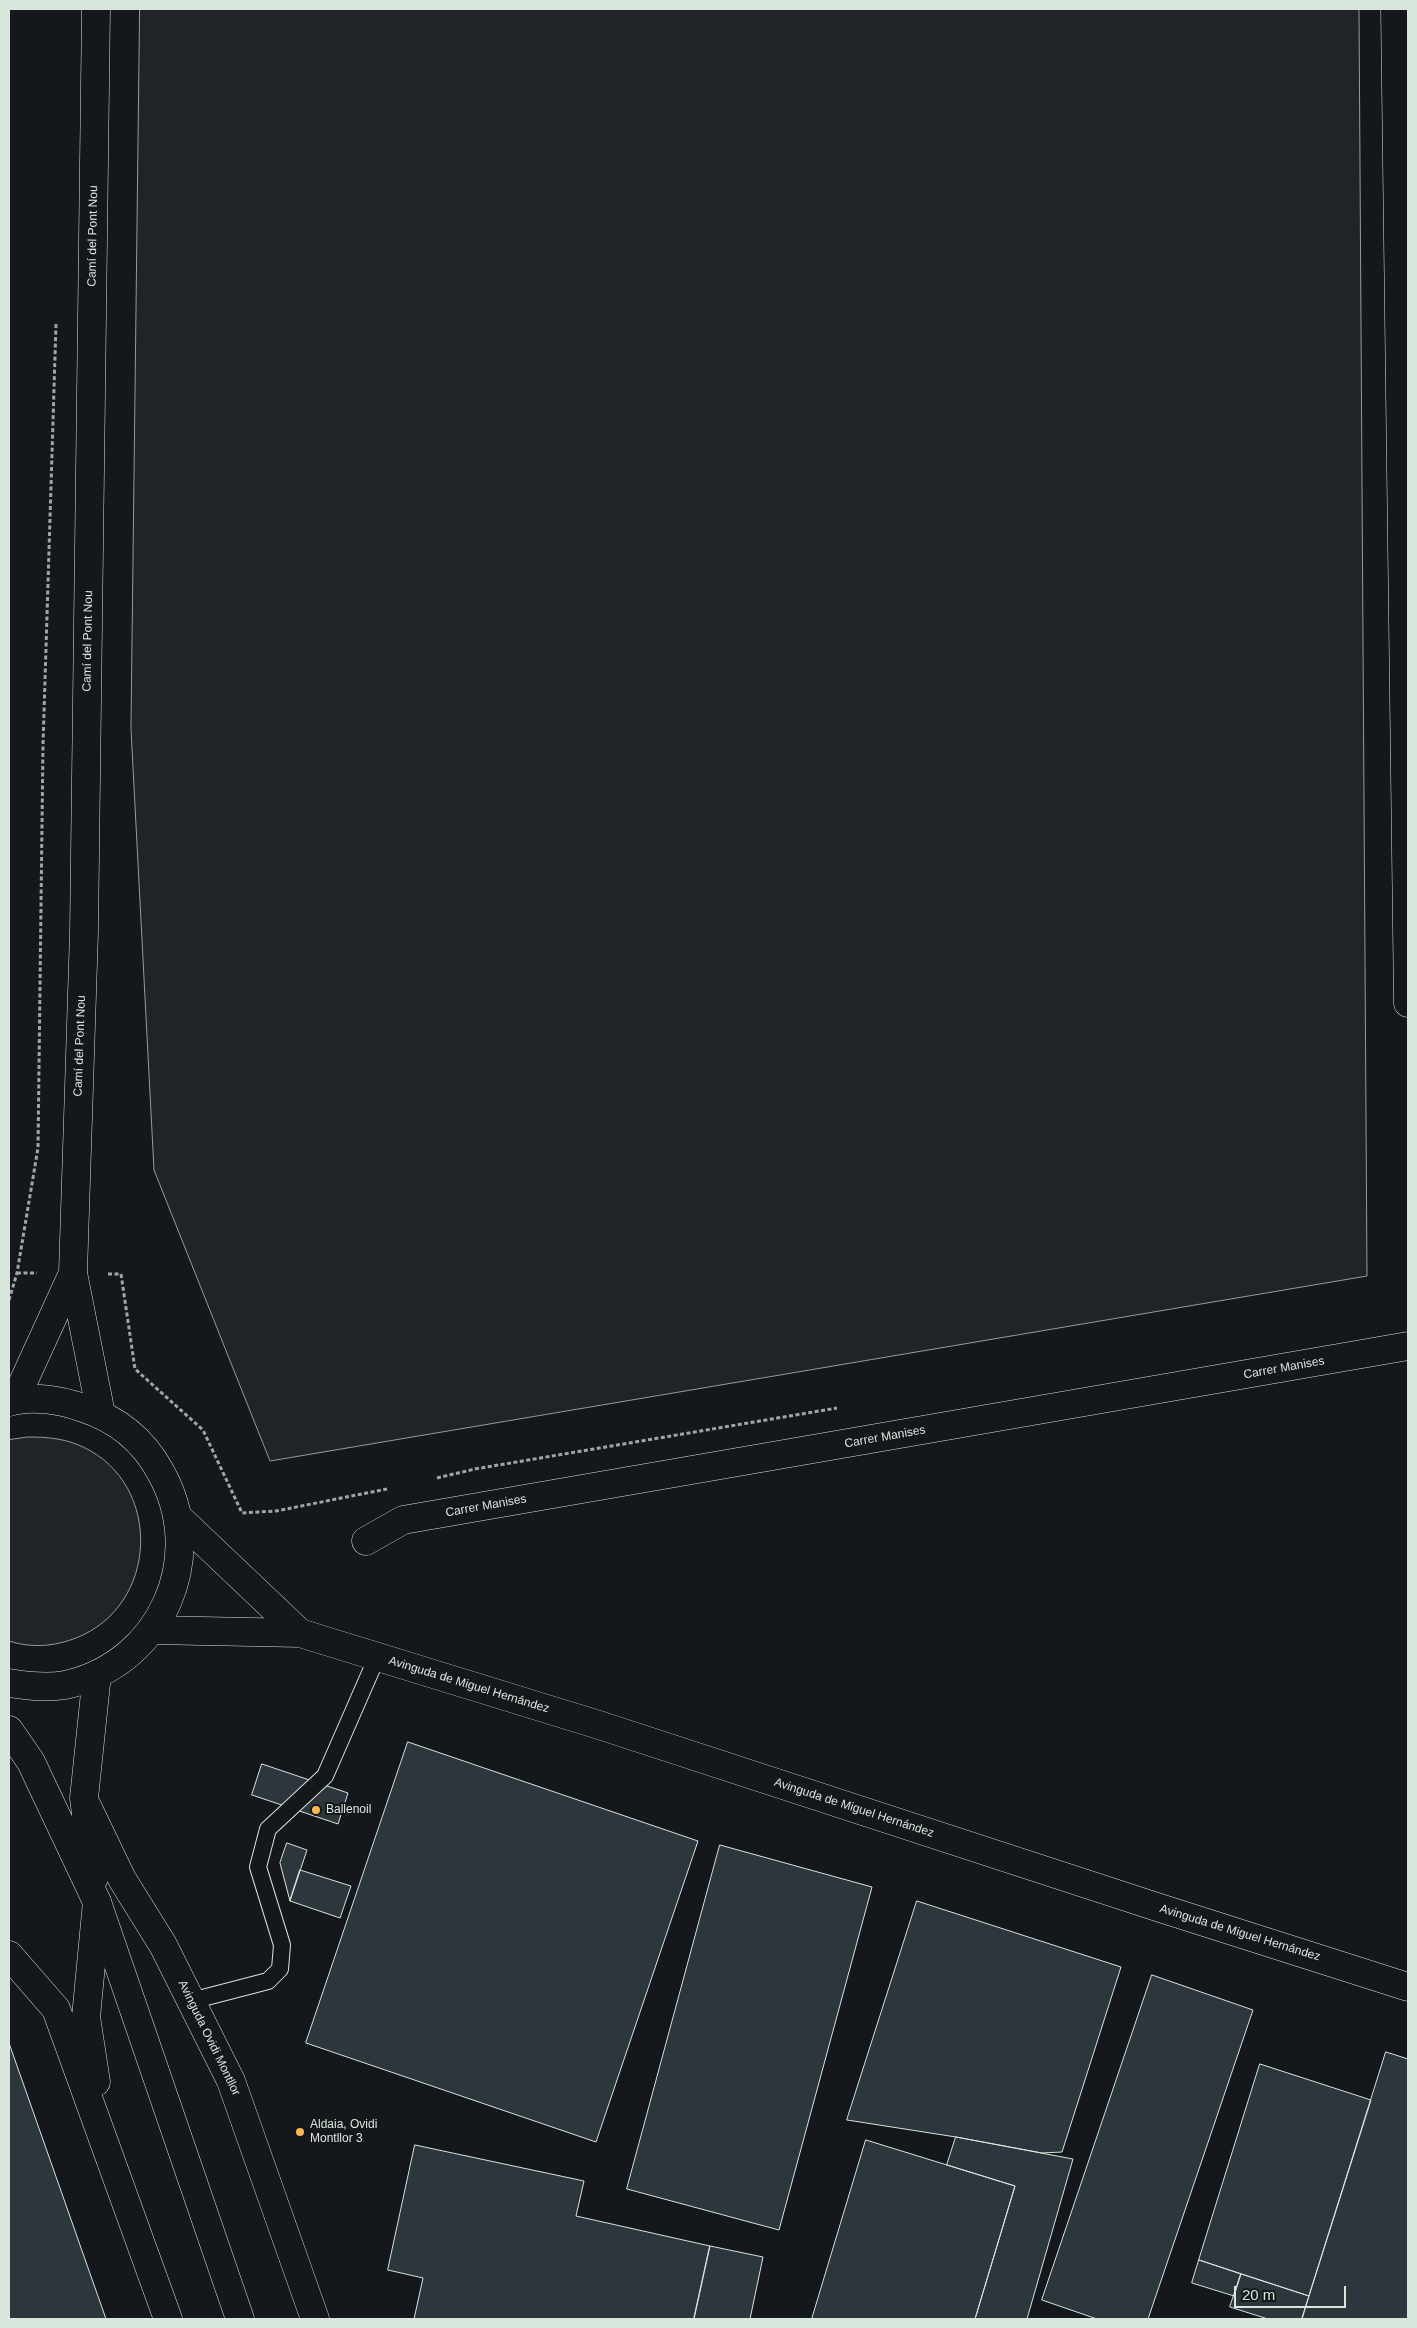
<!DOCTYPE html>
<meta charset="utf-8">
<style>
body{margin:0}
#map{position:relative;width:1417px;height:2328px;overflow:hidden;background:#14181c;font-family:Arial,sans-serif}
canvas{display:block}
.frame{position:absolute;inset:0;border:10px solid #d8e6dc;pointer-events:none}
.scale{position:absolute;left:1234px;top:2286px;width:112px;height:22px;box-sizing:border-box;border:2px solid #d8e6dc;border-top:0;padding-left:6px;font-size:15px;line-height:18px;white-space:nowrap;color:#d8e6dc;-webkit-text-stroke:4px #14181c;paint-order:stroke}
</style>
<div id="map">
<canvas width="1417" height="2328"></canvas>
<div class="frame"></div>
<div class="scale">20 m</div>
</div>
<script>
const ctx = document.querySelector('canvas').getContext('2d');
ctx.lineJoin = 'round';
function fill(path, color) { ctx.fillStyle = color; ctx.fill(path, 'evenodd'); }
function strokePath(path, color, width, dash) { ctx.strokeStyle = color; ctx.lineWidth = width; ctx.lineCap = dash ? 'butt' : 'round'; ctx.setLineDash(dash || []); ctx.stroke(path); }
function label(font, color, halo, rows, align = 'center') {
  ctx.font = font + ' Arial,sans-serif'; ctx.lineWidth = 4; ctx.setLineDash([]); ctx.textBaseline = 'middle'; ctx.strokeStyle = halo; ctx.fillStyle = color; for (const [text, x, y, turn = 0] of rows) {
    ctx.save(); ctx.translate(x, y); ctx.rotate((+turn || 0) * Math.PI / 180); ctx.textAlign = isNaN(turn) ? turn : align; if (halo) ctx.strokeText(text, 0, 0); ctx.fillText(text, 0, 0); ctx.restore();
  }
}
const green = new Path2D(`
 M140 9H1359L1367 1276 270 1461 154 1170 131 729Z
 M28 1437C45 1437 60 1438 76 1444 160 1476 162 1597 83 1635 59 1646 34 1649 9 1641V1440Z`);
fill(green, '#202428');
strokePath(green, '#939e99', 1);
const building = new Path2D(`
 M408 1742 698 1841 596 2142 306 2043Z
 M262 1764 348 1793 338 1824 252 1795Z
 M287 1843 307 1850 290 1901 280 1863Z
 M720 1845 872 1887 779 2230 627 2189Z
 M300 1870 351 1886 340 1918 290 1901Z
 M917 1901 1121 1967 1062 2152 1042 2153 956 2137 847 2120Z
 M1152 1975 1253 2010 1148 2319H1097L1042 2300Z
 M9 2043 106 2319H9Z
 M1386 2052 1408 2059V2319H1302Z
 M1260 2064 1371 2100 1309 2296 1199 2260Z
 M956 2137 1073 2159 1027 2319H975L1015 2186 947 2165Z
 M866 2140 1015 2186 975 2319H812Z
 M415 2145 584 2181 576 2216 710 2246 694 2319H414L423 2278 388 2270Z
 M710 2246 763 2257 750 2319H694Z
 M1199 2260 1241 2274 1234 2296 1192 2283Z
 M1241 2274 1309 2296 1302 2319H1268L1230 2307Z`);
fill(building, '#2c363c');
strokePath(building, '#d8e6dc', 1);
const lane = new Path2D(`
 M191 2001 268 1981 280 1969 282 1945 258 1867 268 1829 325 1776 377 1657`);
const street = new Path2D(`
 M1395 9 1408 1003
 M179 1518 300 1633
 M366 1541 403 1520 1408 1346
 M153 1630 300 1633 599 1725 1160 1908 1408 1987
 M87 1806 122 1879 163 1945 231 2081 315 2319
 M9 1955 56 2009 168 2319
 M96 2082 86 2017 97 1902`);
const secondary = new Path2D(`
 M96 9 84 932 73 1273 101 1414
 M15 1400 73 1273
 M9 1402C32 1395 61 1400 83 1408 117 1419 143 1440 160 1471 209 1556 162 1664 65 1685 47 1688 27 1686 9 1683
 M9 1730 31 1762 97 1902 240 2319
 M94 1878 84 1798 97 1674`);
strokePath(lane, '#d8e6dc', 18);
strokePath(street, '#d8e6dc', 29);
strokePath(secondary, '#d8e6dc', 29);
strokePath(new Path2D(`
 M17 1273H37
 M108 1274H121L135 1369 203 1430 242 1513 276 1511 387 1489
 M9 1300 17 1273 38 1148 43 745 56 324
 M437 1478 475 1469 837 1408`), '#9da8a2', 3, [4, 2.5]);
strokePath(lane, '#14181c', 16);
strokePath(street, '#14181c', 28);
strokePath(secondary, '#14181c', 28);
for (const [x, y, r, color] of [
 [316,1810,5,"#ffb74d"],
 [300,2132,5,"#ffb74d"]
]) { const dot = new Path2D(); dot.arc(x, y, r, 0, 2 * Math.PI); ctx.fillStyle = color; ctx.fill(dot); strokePath(dot, '#14181c', 2); }
label('12px', '#d8e6dc', '#14181c', [
 ["Camí del Pont Nou",93,236,-89],
 ["Camí del Pont Nou",88,641,-89],
 ["Camí del Pont Nou",80,1046,-88],
 ["Carrer Manises",1284,1368,-10],
 ["Carrer Manises",885,1437,-10],
 ["Carrer Manises",486,1506,-10],
 ["Avinguda de Miguel Hernández",469,1685,17],
 ["Avinguda de Miguel Hernández",854,1808,18],
 ["Avinguda de Miguel Hernández",1240,1933,17],
 ["Avinguda Ovidi Montllor",209,2038,64]
]);
label('12px', '#d8e6dc', '#14181c', [
 ["Ballenoil",326,1810],
 ["Aldaia, Ovidi",310,2125],
 ["Montllor 3",310,2139]
], 'left');
</script>
